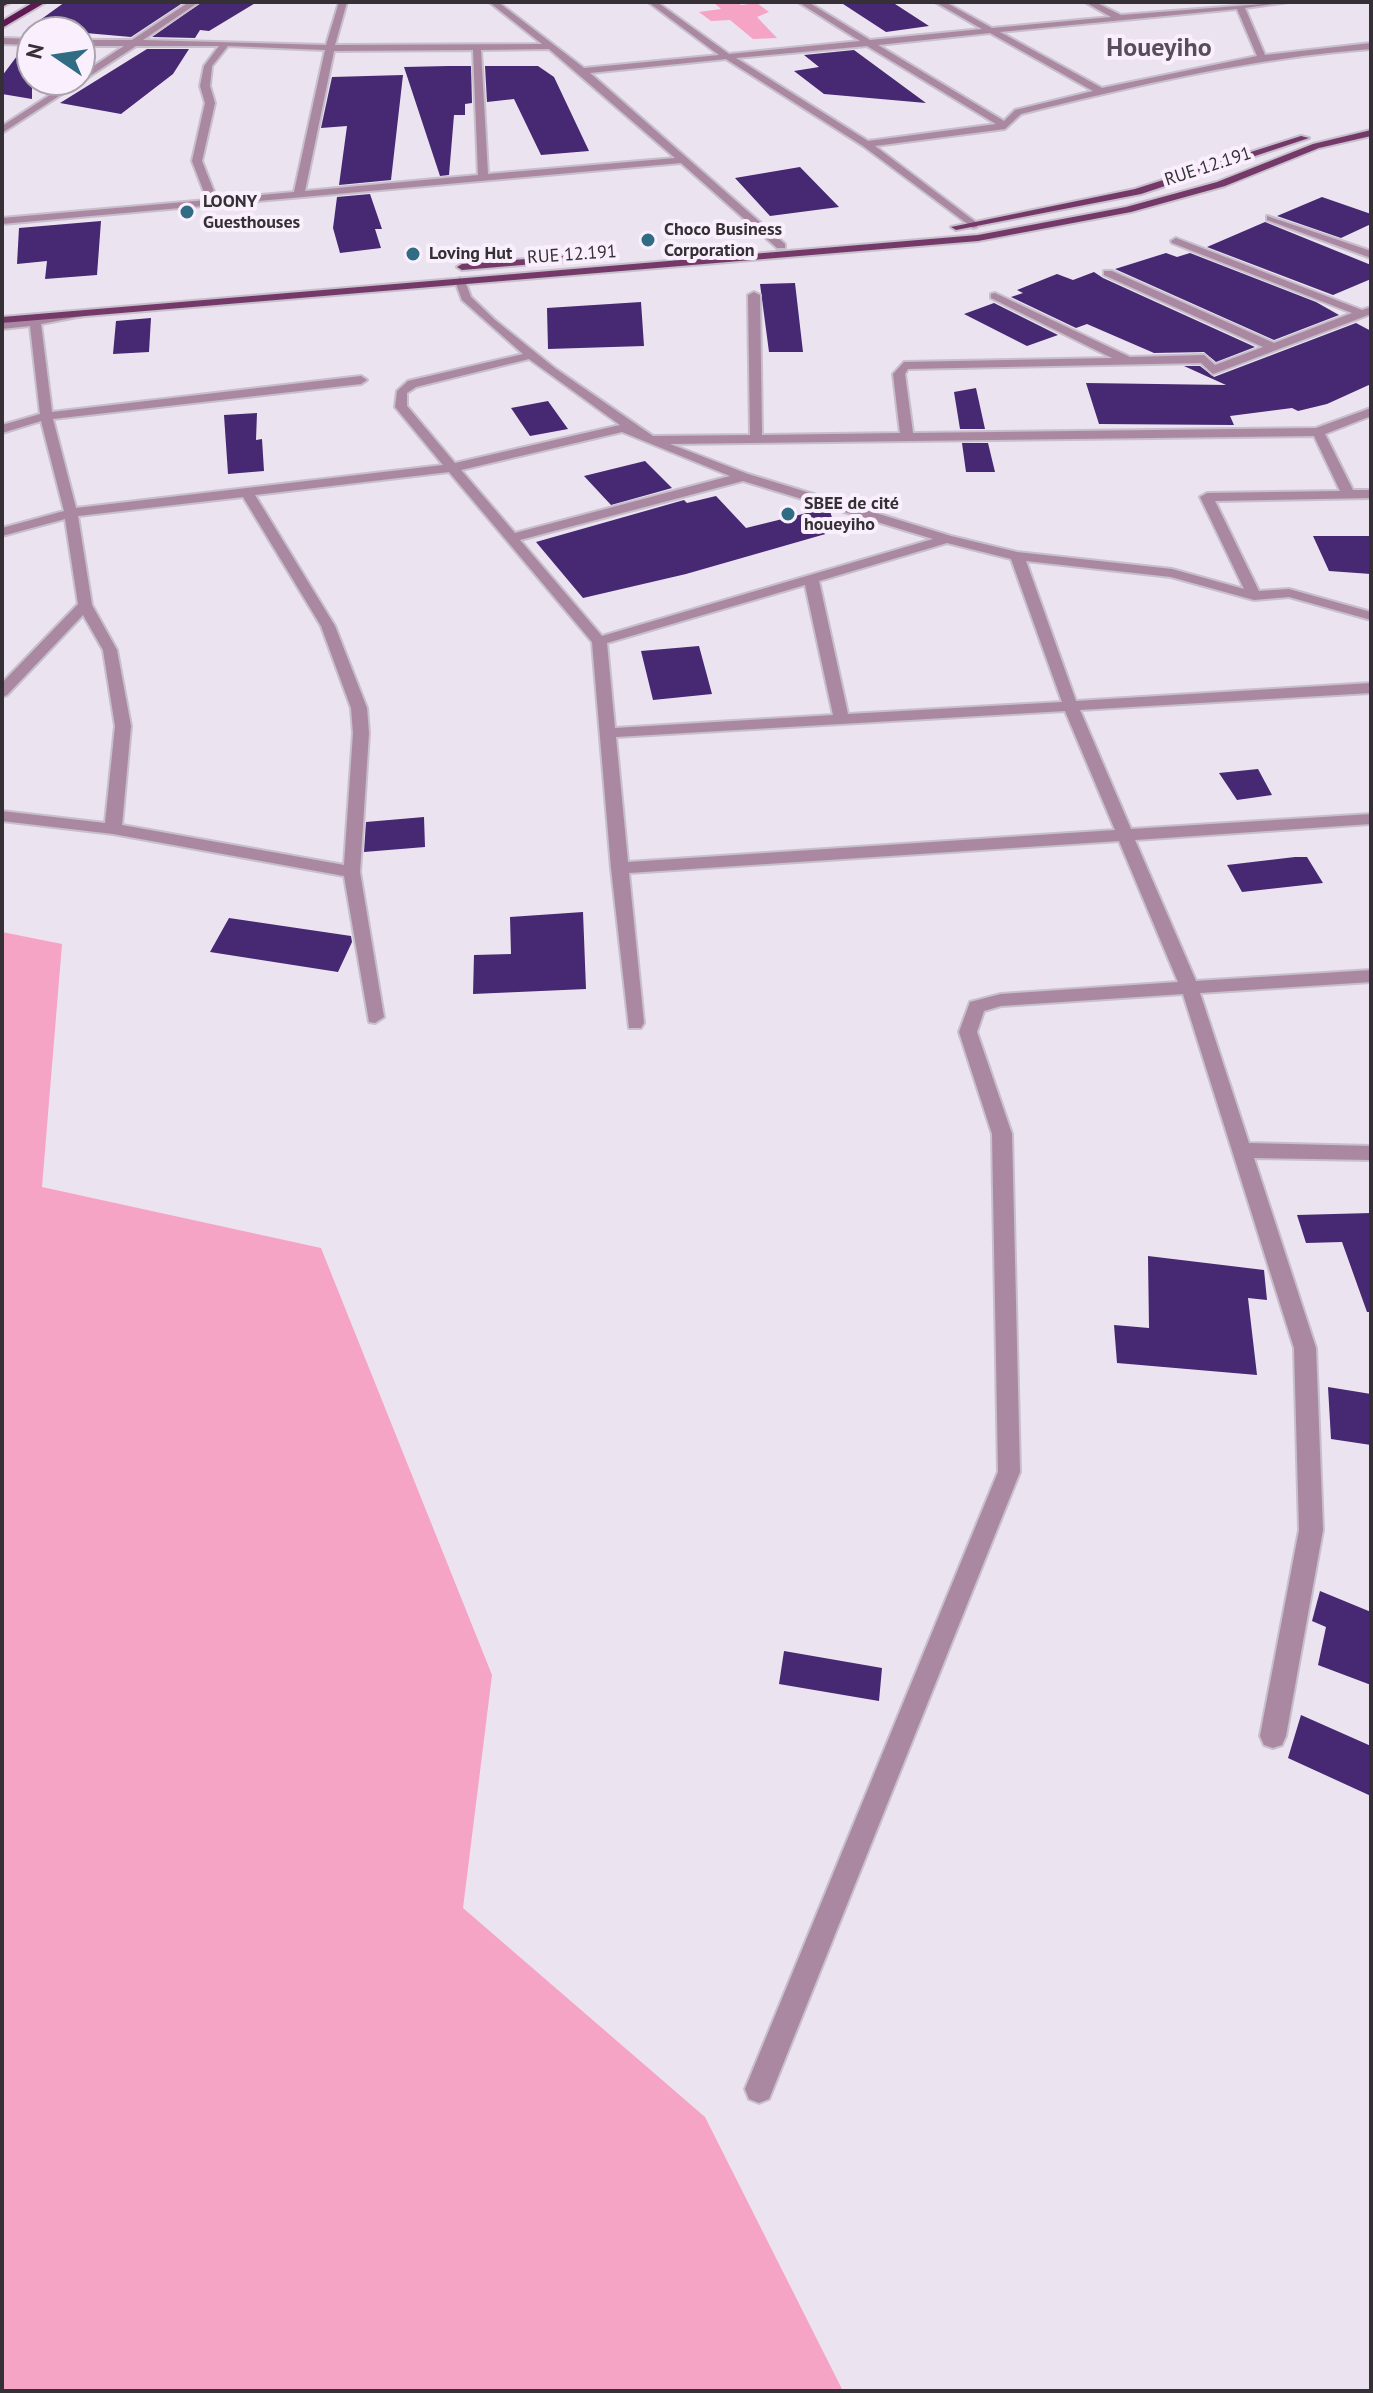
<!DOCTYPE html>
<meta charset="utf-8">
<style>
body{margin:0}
#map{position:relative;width:1373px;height:2393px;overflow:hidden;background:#ece3f0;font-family:"PT Sans",sans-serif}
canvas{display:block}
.frame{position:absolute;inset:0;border:4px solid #343035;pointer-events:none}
.north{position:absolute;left:16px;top:16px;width:80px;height:80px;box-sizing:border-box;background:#faf0fd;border:2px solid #aba3ad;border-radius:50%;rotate:283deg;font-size:22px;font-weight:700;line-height:32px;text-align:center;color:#343035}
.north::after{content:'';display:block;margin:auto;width:28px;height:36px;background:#306d84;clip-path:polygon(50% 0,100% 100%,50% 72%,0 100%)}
</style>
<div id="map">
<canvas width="1373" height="2393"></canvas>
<div class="frame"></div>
<div class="north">N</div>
</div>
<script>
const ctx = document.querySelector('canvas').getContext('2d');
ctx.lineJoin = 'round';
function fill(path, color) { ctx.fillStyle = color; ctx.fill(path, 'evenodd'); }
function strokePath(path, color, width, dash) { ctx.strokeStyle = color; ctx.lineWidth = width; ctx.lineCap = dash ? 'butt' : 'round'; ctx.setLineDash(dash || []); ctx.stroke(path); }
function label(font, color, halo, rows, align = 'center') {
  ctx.font = font + ' "PT Sans",sans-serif'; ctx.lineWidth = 8; ctx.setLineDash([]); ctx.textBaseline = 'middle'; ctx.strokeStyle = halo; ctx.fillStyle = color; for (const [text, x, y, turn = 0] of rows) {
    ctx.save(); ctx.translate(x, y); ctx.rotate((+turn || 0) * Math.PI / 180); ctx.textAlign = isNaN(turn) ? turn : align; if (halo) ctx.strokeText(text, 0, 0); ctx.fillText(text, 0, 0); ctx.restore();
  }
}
fill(new Path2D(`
 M713 2H736L741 5 757 3 769 12 757 17 777 38 753 39 730 20 711 21 699 12 721 9Z
 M2 932 62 944 42 1187 321 1248 492 1675 463 1908 705 2117 843 2391H2Z`), '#f5a4c5');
fill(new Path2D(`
 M65 2H184L131 37 29 28Z
 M202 2H257L209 31 200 30 195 38 152 37Z
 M840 2H892L929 26 886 32Z
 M23 48H32V99L2 94V76Z
 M147 49H189L173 74 121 114 60 103Z
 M854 50 926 103 824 94 794 71 819 67 804 55Z
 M448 66H471L472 103 465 104V115H454L449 175 440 176 404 67Z
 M485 66H538L554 77 589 151 541 155 514 99 487 102Z
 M403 75 391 180 339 185 347 126 321 128 332 77Z
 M800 167 839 207 770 216 735 178Z
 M370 194 382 229H375L381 248 340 253 333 228 337 197Z
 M1322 197 1371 214V224L1341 238 1277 216Z
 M101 221 97 275 45 279 47 261 17 264 19 228Z
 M1265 222 1371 265V279L1333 295 1207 247Z
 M1166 253 1177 257 1190 253 1316 302 1339 315 1274 340 1115 269Z
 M1094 272 1103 278 1255 347 1216 362 1204 352 1154 353 1087 324 1076 328 1011 297 1023 293 1017 290 1057 274 1073 280Z
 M795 283 803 352H769L760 284Z
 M641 302 644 346 548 349 547 308Z
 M994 303 1058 335 1027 346 964 314Z
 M151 318 149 352 113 354 116 321Z
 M1356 323 1371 331V384L1327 404 1298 411 1292 408 1230 416 1234 425 1099 424 1086 383 1226 385 1184 366H1200L1214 377Z
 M976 388 985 429H960L954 392Z
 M548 401 568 429 530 436 511 408Z
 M257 413 256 440 262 439 264 471 228 474 224 415Z
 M962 443H988L995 472H966Z
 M645 461 672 488 611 505 584 476Z
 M716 496 746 528 823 509 830 511 836 531 686 574 583 598 536 542 684 500 687 503Z
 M1313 536H1371V574L1329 571Z
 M699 646 712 694 653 700 641 651Z
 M1258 769 1272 795 1237 800 1219 773Z
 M424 817 425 847 364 852 366 822Z
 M1295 857H1307L1323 883 1242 892 1227 865Z
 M583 912 586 989 473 994 474 955 511 954 510 917Z
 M229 918 351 936 352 942 338 972 210 952Z
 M1371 1213V1312H1367L1342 1242 1306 1243 1297 1215Z
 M1148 1256 1264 1270 1267 1300 1248 1298 1257 1375 1117 1363 1114 1325 1149 1328Z
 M1328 1387 1371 1394V1445L1331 1439Z
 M1320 1591 1371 1612V1685L1318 1665 1326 1627 1312 1621Z
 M784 1651 882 1668 879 1701 779 1684Z
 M1301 1715 1371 1746V1796L1288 1758Z`), '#472873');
const minor = new Path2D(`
 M189 2H199L143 40 326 45 339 2H347L335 45 542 44 489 2H498L584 68 719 55 648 2H657L729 54 860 41 798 2H808L870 40 982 29 935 2H945L992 28 1111 17 1085 2H1095L1121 15 1288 2 1245 8 1265 55 1371 43V49C1252 58 1137 85 1021 114L1005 129 875 146 977 223V227L973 228 863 146 726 59 590 73 785 244V248H777L681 163 2 224V218L207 200 192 161 205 103 200 86 204 66 219 46H136L2 133V126L73 80H80V75L124 46H80V40H132ZM1237 9 1257 56 1102 88 1000 32ZM990 33 1093 91 1015 110 1004 121 878 45ZM228 46 325 50 294 192 217 199 202 161 215 103 210 86 212 66ZM867 46 996 124 868 141 736 58ZM473 50 478 175 305 191 334 51ZM481 50 549 49 675 158 488 174Z
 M2 38 32 39V45L2 44Z
 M1267 216 1371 251V258L1267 220Z
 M1176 238 1362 310 1371 307V314L1213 374 1201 363 908 369 905 374 913 433 1316 428 1371 408V416L1325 434 1353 490H1371V498L1215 501 1259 591 1289 589 1371 612V620L1289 597 1254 600 1171 577 1026 561 1076 701 1371 683V693L1080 710 1131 829 1371 814V824L1135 840 1196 981 1371 970V982L1200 993 1249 1143 1371 1146V1160L1254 1158 1316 1348 1323 1530 1286 1736 1282 1745 1273 1748 1264 1745 1260 1736 1299 1530 1294 1348 1183 994 1001 1006 984 1011 977 1032 1012 1134 1020 1472 773 2089 769 2099 759 2103 749 2099 745 2089 998 1472 992 1134 959 1032 970 1002 1001 994 1178 982 1119 841 629 873 644 1023 641 1028H629L611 868 592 642 449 472 255 495 335 626 367 708 369 733 360 872 384 1017 375 1023 369 1022 344 876 113 834 2 821V811L105 823 115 726 103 650 83 615 7 695 2 697V683L78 604 65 519 2 536V528L64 511 41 421 2 433V425L40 414 30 326 2 329V323L87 311 93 314 41 324 52 412 361 376 367 380 361 384 53 419 76 508 443 465 395 407 397 391 408 381 523 354 462 300 455 281 460 278 465 281 471 297 495 320 556 369 653 436 750 435 748 295 754 292 760 295 762 435 900 433 893 374 904 362 1112 358 991 298V294L995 293 1130 357 1204 355 1215 365 1263 347 1104 275V271H1112L1274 343 1352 313 1172 243 1171 241ZM529 359 620 425 455 463 407 406V393L416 387ZM622 432 730 476 515 533 461 470ZM1314 436 1340 491 1207 493 1200 497 1244 589 1172 569 1017 552 951 536 748 474 670 444ZM743 481 933 539 602 636 520 540ZM243 497 321 626 351 708 353 733 344 865 122 825 131 726 117 650 92 605 78 516ZM947 543 1011 559 1062 702 848 714 819 581ZM805 585 833 715 615 728 607 643ZM1065 711 1115 830 628 862 616 737Z`);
const major = new Path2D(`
 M1371 130V136L1319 148 1225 186 1131 212 978 241 2 323V317L978 235 1126 207 1217 182 1313 144Z
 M1301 136 1309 138 1141 194 956 230 951 227 1135 189Z
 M578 255 583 258 582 260 462 270 457 267 462 264Z`);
const highway = new Path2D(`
 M2 2H11L2 7Z
 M34 2H46L2 28V21Z`);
strokePath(minor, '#c7bfcb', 4);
strokePath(major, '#c7bfcb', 4);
strokePath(highway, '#c7bfcb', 4);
fill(minor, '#ab88a2');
fill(major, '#743968');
fill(highway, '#5f1953');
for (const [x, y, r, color] of [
 [187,212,8,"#306d84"],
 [648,240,8,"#306d84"],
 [413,254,8,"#306d84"],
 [788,514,8,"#306d84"]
]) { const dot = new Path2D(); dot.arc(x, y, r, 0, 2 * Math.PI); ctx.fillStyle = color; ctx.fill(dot); strokePath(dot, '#faf0fd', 3); }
label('18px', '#343035', '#faf0fd', [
 ["RUE 12.191",1208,167,-18],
 ["RUE 12.191",572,255,-4]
]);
label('bold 18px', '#343035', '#faf0fd', [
 ["LOONY",203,202],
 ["Guesthouses",203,223],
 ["Choco Business",664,230],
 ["Corporation",664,251],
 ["Loving Hut",429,254],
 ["SBEE de cité",804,504],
 ["houeyiho",804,525]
], 'left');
label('bold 26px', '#564e59', '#faf0fd', [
 ["Houeyiho",1159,49]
]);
</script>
